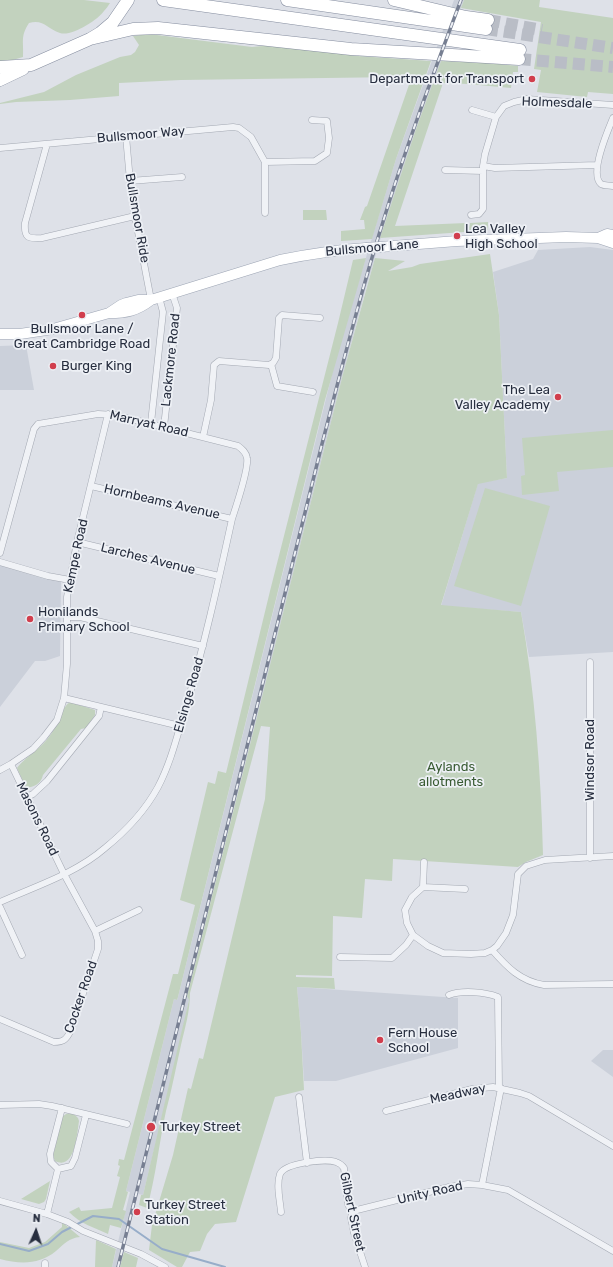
<!DOCTYPE html>
<style>
body{margin:0}
#map{position:relative;width:613px;height:1267px;overflow:hidden;background:#dee1e8;font-family:Rubik,sans-serif}
canvas{display:block}
.north{position:absolute;left:16px;top:1211px;width:40px;height:40px;-webkit-text-stroke:3px #edf0f5;paint-order:stroke;rotate:3deg;font-size:11px;font-weight:700;line-height:16px;text-align:center;color:#272e3f}
.north::after{content:'';display:block;margin:auto;width:14px;height:18px;background:#272e3f;clip-path:polygon(50% 0,100% 100%,50% 72%,0 100%)}
</style>
<div id="map">
<canvas width="613" height="1267"></canvas>
<div class="north">N</div>
</div>
<script>
const ctx = document.querySelector('canvas').getContext('2d');
ctx.lineJoin = 'round';
function fill(path, color) { ctx.fillStyle = color; ctx.fill(path, 'evenodd'); }
function strokePath(path, color, width, dash) { ctx.strokeStyle = color; ctx.lineWidth = width; ctx.lineCap = dash ? 'butt' : 'round'; ctx.setLineDash(dash || []); ctx.stroke(path); }
function label(font, color, halo, rows, align = 'center') {
  ctx.font = font + ' Rubik,sans-serif'; ctx.lineWidth = 3.5; ctx.setLineDash([]); ctx.textBaseline = 'middle'; ctx.strokeStyle = halo; ctx.fillStyle = color; for (const [text, x, y, turn = 0] of rows) {
    ctx.save(); ctx.translate(x, y); ctx.rotate((+turn || 0) * Math.PI / 180); ctx.textAlign = isNaN(turn) ? turn : align; if (halo) ctx.strokeText(text, 0, 0); ctx.fillText(text, 0, 0); ctx.restore();
  }
}
fill(new Path2D(`
 M454 0H464L416 129 386 220 366 288 343 374 187 996 189 1000 179 1047 143 1195 138 1194 120 1267H112L130 1192 126 1191 174 999 177 1000 178 997 339 346 396 159Z
 M590 247 613 250V652L529 657 521 612 441 606 478 483 507 478 499 315 493 272 533 259 538 250Z
 M26 345 34 390H0V346Z
 M0 565 61 581 60 656 45 661H35L0 707Z
 M297 987 458 998V1048L336 1081H304L301 1033Z
 M603 1050H613V1077L591 1061Z`), '#cbd0da');
fill(new Path2D(`
 M0 0H84L110 3C108 6 106 9 104 11 98 20 71 37 60 33 47 29 44 19 29 23 20 37 24 41 23 57L6 62H0Z
 M464 0H540L539 7 613 18V94L588 92 587 97 537 92 541 70 534 69 541 22 461 8Z
 M149 34 252 47 274 45 358 56 431 61 396 159 372 239 341 241V231L365 229 364 220H360L365 207 367 206 411 79 398 77 181 80 119 83V96L70 100 16 102 0 104V103L44 92 76 75 120 57 131 55 135 52 139 45 133 36Z
 M441 61 490 63 518 66V72H513L511 88 468 84 443 83 395 226 466 223 464 232 380 238 416 129Z
 M303 210H326L327 220H303Z
 M488 222V230L468 232 470 223Z
 M490 254 499 315 507 478 478 484 441 605 521 612C535 692 541 773 543 855L526 862 518 867 393 859 392 881 365 879 362 918 333 916 332 976 296 975V977L334 978 335 989 297 987 301 1033 304 1090 275 1097 236 1222 215 1224 207 1234 200 1251 190 1252 182 1267H177L149 1250 152 1225 173 1155 188 1088 191 1089 199 1058 203 1059 265 799 270 727 261 726 251 763 190 993C190 1011 185 1028 181 1045 176 1067 172 1089 166 1111 159 1143 156 1176 147 1208L139 1205 141 1195H143L189 1000 187 996 343 374 375 258 405 261 388 271 412 267 420 264Z
 M366 258 325 400 178 997 177 1000 174 999 126 1191 128 1192 123 1210 126 1211 121 1228 110 1225 108 1234C95 1228 79 1223 69 1212L79 1207 81 1211 112 1208 120 1177 117 1176 120 1166 118 1165 119 1159 124 1160 173 974H178L195 905 180 900 208 782 215 784 218 771 226 773 270 591 338 323 353 260Z
 M613 430V467L557 472 559 491 522 495 521 476 525 475 522 438Z
 M485 488 550 506 521 606 454 586Z
 M70 702 95 710V715L86 728 81 729 43 775C41 784 34 787 26 788L17 768C29 753 44 748 54 729 59 721 62 707 70 702Z
 M73 1113 78 1118 79 1121C77 1134 75 1171 55 1161L53 1156 62 1117 66 1114Z
 M50 1181 46 1199 44 1202 39 1204 21 1199Z
 M62 1222 80 1237C69 1238 64 1244 56 1251 39 1265 20 1264 0 1259V1242L29 1248 45 1242 62 1227Z
 M96 1240 116 1249 112 1267H95Z
 M124 1252 138 1258 136 1267H120Z`), '#c2d2be');
strokePath(new Path2D(`
 M0 1244 29 1251 48 1244 62 1232 93 1216 119 1219 162 1249 225 1267`), '#97adc9', 2);
strokePath(new Path2D(`
 M488 20 542 30
 M486 29 613 48
 M519 59 613 67`), '#b9bdc6', 12, [12, 6]);
const street = new Path2D(`
 M472 110 496 117
 M613 118C608 130 589 174 601 184 604 186 609 185 613 186
 M126 136 130 181 135 216 151 300
 M47 144 25 223C24 238 28 239 42 238L135 216
 M0 148 233 127 239 128 251 137 265 162V213
 M265 162 315 161 327 153 329 138 327 121 312 120
 M483 166 495 168 597 165
 M445 170 483 171
 M130 181 182 177
 M471 215 479 214 483 209V166L485 154 496 117 504 106 514 102 527 99 613 105
 M271 364 277 386 313 392
 M151 423 163 312 159 297
 M164 427 177 308 172 293
 M203 437 211 400 214 365 219 361 269 365 273 363 276 358 279 318 282 315 320 318
 M91 486 232 519
 M77 542 219 576
 M0 553 34 429 38 424 98 414 115 415 238 446C242 449 246 452 247 458 249 468 236 507 232 519 218 583 204 647 185 710 177 736 171 762 158 787 145 811 126 831 105 848 75 874 36 886 0 902
 M0 562 48 576 70 580
 M67 617H80L203 646
 M590 662V858
 M64 698 180 726
 M0 770 11 764 33 749 44 737 57 720 64 698 67 664V597L77 542 108 414
 M27 797 33 794 47 781 99 716 101 707
 M424 862 423 887 412 897 405 910 407 923 413 935 428 946 443 953 471 954 485 953 492 950 497 946 506 933 513 915 518 874 526 866 545 860 613 856
 M423 887 465 889
 M0 907 22 955
 M95 931 139 910
 M492 950C507 967 520 981 544 985L613 984
 M340 957 392 958 406 945 413 935
 M449 995C462 990 485 992 498 997L499 1088
 M0 1019 54 1042C63 1042 66 1040 70 1032L98 949V941L95 931 64 874 11 764
 M299 1097 307 1163
 M0 1105 39 1104 52 1106 127 1124
 M386 1111 472 1089 493 1087 520 1093 529 1096 613 1146
 M58 1169 71 1166 75 1158 86 1115
 M482 1185 501 1088
 M0 1201 47 1214 68 1222 83 1231 141 1254 165 1267
 M281 1212C280 1200 276 1185 280 1174 285 1163 326 1158 336 1162 339 1163 342 1165 344 1168L348 1204 352 1213 351 1218 354 1233 365 1267
 M352 1213 357 1210 449 1187 468 1184 482 1185 508 1190 613 1251
 M47 1214 58 1169 51 1162 50 1154 62 1108
 M45 1263V1267`);
const primary = new Path2D(`
 M598 238 607 234 613 235
 M380 247 457 241 566 237 598 238 613 243
 M109 313C126 313 137 311 151 300
 M0 334H20L53 329 109 313 121 305 126 303 138 300H151L280 260C309 254 337 250 366 248`);
const highway = new Path2D(`
 M163 0 520 50
 M287 0 486 29
 M394 0 466 17 488 20
 M90 39 133 29 158 28 351 49 519 59
 M0 67 31 65 90 39 100 33 113 22 128 0
 M0 80 23 69`);
strokePath(street, '#a3a8b2', 7);
strokePath(primary, '#9da5b4', 11);
strokePath(highway, '#858d9f', 13);
strokePath(street, '#f0f2f6', 6);
strokePath(primary, '#fff', 10);
strokePath(highway, '#fff', 12);
const rail = new Path2D(`
 M118 1267 322 444C341 371 359 297 382 225 405 149 433 75 461 0`);
strokePath(rail, '#777f92', 3.5);
strokePath(rail, '#edf0f5', 2, [6]);
const primaryBridge = new Path2D(`
 M366 248 380 247`);
strokePath(primaryBridge, '#9da5b4', 11, []);
strokePath(primaryBridge, '#fff', 10);
for (const [x, y, r, color] of [
 [532,79,4,"#d13e4d"],
 [457,236,4,"#d13e4d"],
 [82,315,4,"#d13e4d"],
 [53,366,4,"#d13e4d"],
 [558,397,4,"#d13e4d"],
 [30,619,4,"#d13e4d"],
 [380,1040,4,"#d13e4d"],
 [151,1127,5,"#d13e4d"],
 [137,1212,4,"#d13e4d"]
]) { const dot = new Path2D(); dot.arc(x, y, r, 0, 2 * Math.PI); ctx.fillStyle = color; ctx.fill(dot); strokePath(dot, '#edf0f5', 1.5); }
label('13px', '#272e3f', '#edf0f5', [
 ["Department for Transport",524,79,"right"],
 ["Lea Valley",465,229],
 ["High School",465,244],
 ["Bullsmoor Lane /",82,329,"center"],
 ["Great Cambridge Road",82,344,"center"],
 ["Burger King",61,366],
 ["The Lea",550,390,"right"],
 ["Valley Academy",550,405,"right"],
 ["Honilands",38,612],
 ["Primary School",38,627],
 ["Fern House",388,1033],
 ["School",388,1048],
 ["Turkey Street",160,1127],
 ["Turkey Street",145,1205],
 ["Station",145,1220]
], 'left');
label('13px', '#272e3f', '#edf0f5', [
 ["Holmesdale",557,103,2],
 ["Bullsmoor Way",141,135,-5],
 ["Bullsmoor Ride",137,218,80],
 ["Bullsmoor Lane",372,248,-5],
 ["Lackmore Road",171,360,-84],
 ["Marryat Road",149,424,13],
 ["Hornbeams Avenue",162,502,13],
 ["Kempe Road",76,556,-78],
 ["Larches Avenue",148,559,14],
 ["Elsinge Road",189,695,-74],
 ["Windsor Road",590,760,-90],
 ["Masons Road",37,819,64],
 ["Cocker Road",81,997,-71],
 ["Meadway",458,1094,-12],
 ["Unity Road",430,1193,-13],
 ["Gilbert Street",352,1212,78]
]);
label('13px', '#395b33', '#edf0f5', [
 ["Aylands",451,767],
 ["allotments",451,782]
]);
</script>
